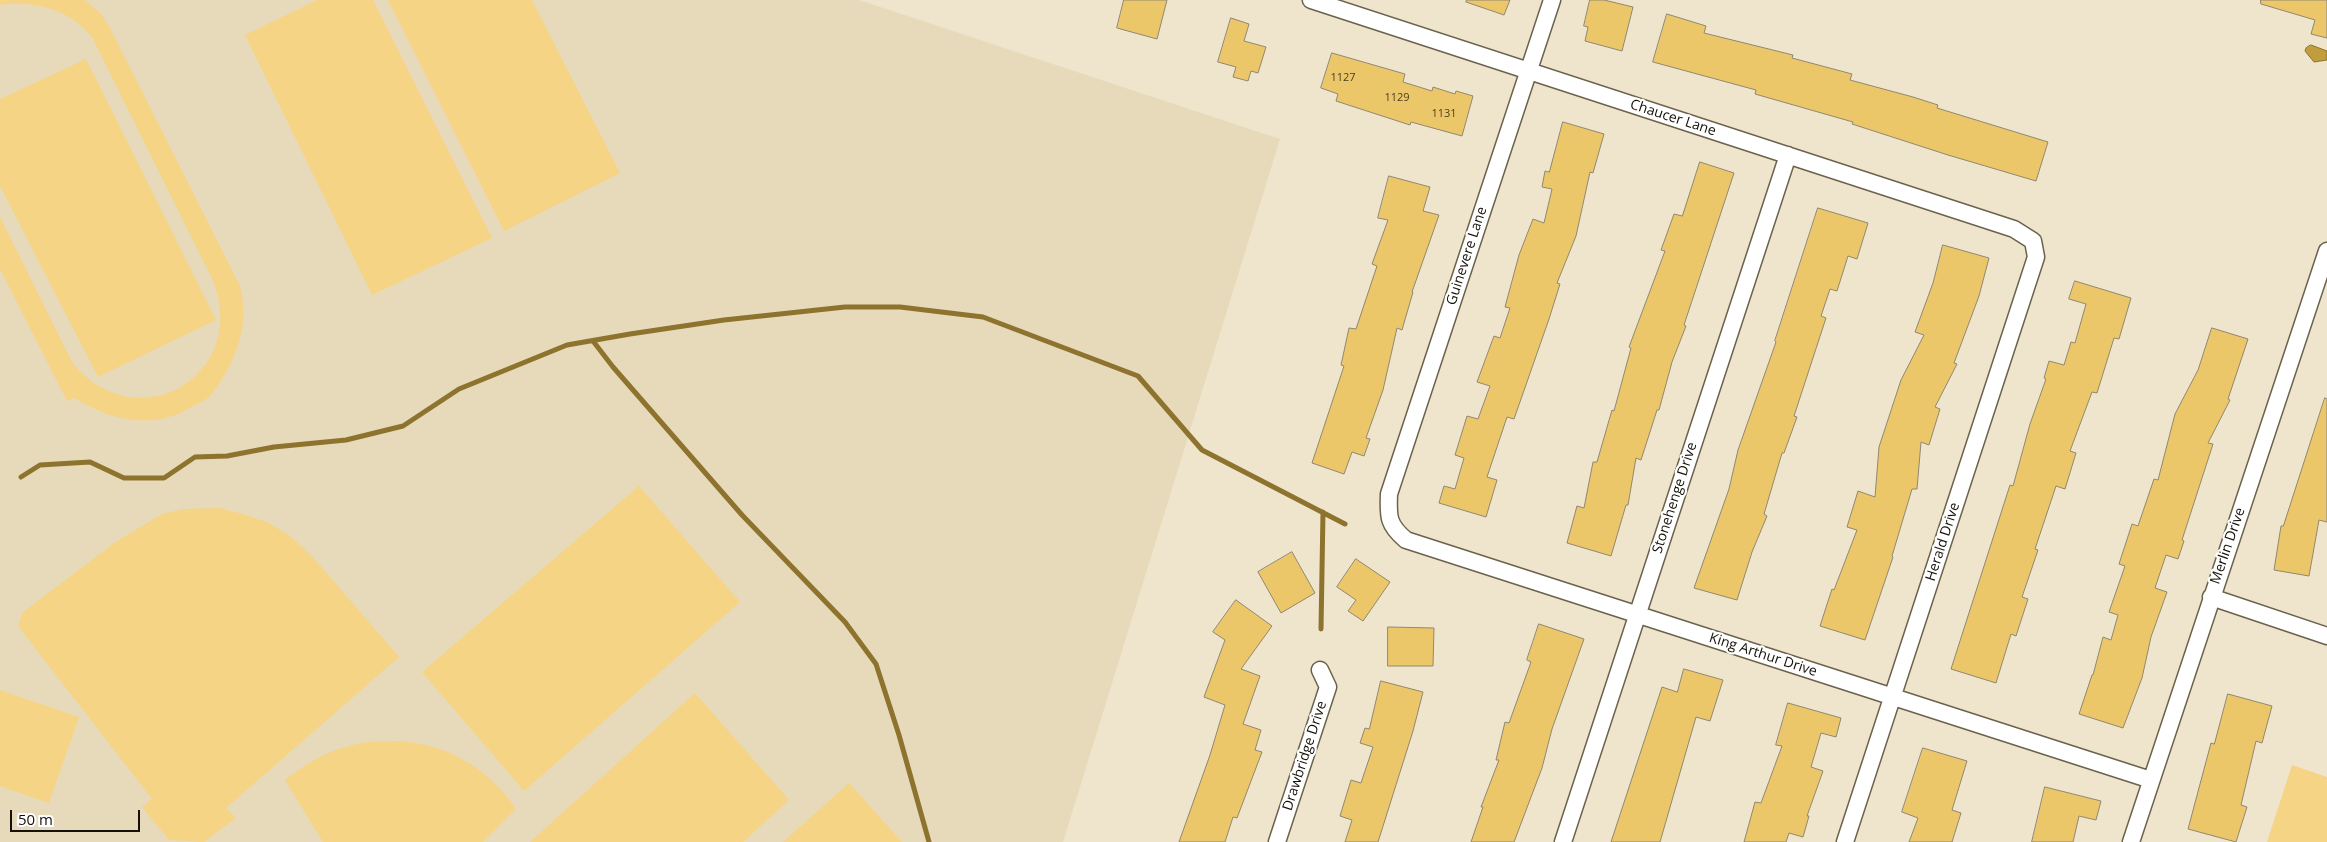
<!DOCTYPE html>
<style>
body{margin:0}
#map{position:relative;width:2327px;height:842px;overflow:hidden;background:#efe5cc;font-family:"Open Sans",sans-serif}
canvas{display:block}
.scale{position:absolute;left:10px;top:810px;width:130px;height:22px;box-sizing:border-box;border:2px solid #151109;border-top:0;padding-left:6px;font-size:15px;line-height:18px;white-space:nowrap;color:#151109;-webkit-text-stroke:4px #fff;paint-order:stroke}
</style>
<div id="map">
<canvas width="2327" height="842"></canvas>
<div class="scale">50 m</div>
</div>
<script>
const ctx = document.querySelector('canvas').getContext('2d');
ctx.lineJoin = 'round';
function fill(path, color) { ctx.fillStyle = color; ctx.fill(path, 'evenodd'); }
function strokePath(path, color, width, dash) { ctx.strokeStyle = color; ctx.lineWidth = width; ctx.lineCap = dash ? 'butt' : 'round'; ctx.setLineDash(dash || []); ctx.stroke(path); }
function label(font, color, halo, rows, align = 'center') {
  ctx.font = font + ' "Open Sans",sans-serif'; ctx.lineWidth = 4.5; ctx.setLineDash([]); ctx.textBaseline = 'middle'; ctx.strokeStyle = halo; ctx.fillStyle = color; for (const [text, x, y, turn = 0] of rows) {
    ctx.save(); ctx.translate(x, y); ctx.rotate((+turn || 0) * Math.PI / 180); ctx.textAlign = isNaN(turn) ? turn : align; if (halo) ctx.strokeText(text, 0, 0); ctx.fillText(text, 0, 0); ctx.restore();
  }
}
fill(new Path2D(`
 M0 0H859L1280 139 1063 842H0Z`), '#e7daba');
fill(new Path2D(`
 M0 0H85L101 14 109 26 240 286C247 315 243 340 229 367 223 377 217 388 210 396 206 400 199 403 193 406 154 431 112 421 74 398L67 401 0 269V217L72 362C136 442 250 376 213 281L92 37C70 10 35 0 0 5Z
 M317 0H373L492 238 372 295 245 35Z
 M388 0H532L620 173 504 231Z
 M86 59 216 320 98 377 0 186V99Z
 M639 486 740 602 524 791 422 672Z
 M219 508 243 514 269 523 290 536 311 555 399 657 226 808 236 818 204 842 169 840 142 807 152 799 18 626 22 613 114 543 162 514 184 509Z
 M0 690 79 717 49 803 0 786Z
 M695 693 789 800 743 842H530Z
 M370 742C385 742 401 740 416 743 457 750 493 774 516 809L483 842H323L285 780C312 759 336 746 370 742Z
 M2292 765 2327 777V842H2267Z
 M849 783 902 842H783Z`), '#f5d485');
const water = new Path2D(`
 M2311 45 2327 51V60L2314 62 2305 51 2306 48Z`);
fill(water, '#c19d3d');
strokePath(water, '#8d732d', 1);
strokePath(new Path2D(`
 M593 341 613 367 742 515 845 622 876 664 899 735 929 842
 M21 477 40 465 90 462 124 478H164L195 457 227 456 274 447 346 440 403 426 459 389 567 345 630 334 724 320 845 307H900L983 317 1138 376 1202 450 1345 524
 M1321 629 1323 512`), '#8d732d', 5);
const building = new Path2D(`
 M1124 0H1167L1157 39 1117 28Z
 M1467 0H1510L1504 15 1466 2Z
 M1590 0H1604L1633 7 1622 51 1585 41 1588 27 1584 26Z
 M2261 0H2327V38L2311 34 2315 20 2261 4Z
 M1667 14 1706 26 1704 33 1793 55 1792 58 1852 74 1850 80 1913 97 1938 105 1937 108 2048 142 2036 181 1948 155 1852 124 1853 122 1755 94 1756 90 1653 62Z
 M1231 18 1249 24 1244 41 1266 47 1258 73 1251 71 1248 81 1233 77 1236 67 1218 62Z
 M1332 53 1405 74 1403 82 1432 91 1433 87 1455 94 1456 91 1473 96 1462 136 1411 122 1410 125 1336 101 1338 94 1321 88Z
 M1563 122 1604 134 1593 173 1590 172 1576 236 1557 283 1560 284 1549 319 1514 419 1507 417 1487 477 1497 480 1486 517 1439 503 1444 486 1455 489 1464 458 1455 455 1467 416 1478 419 1490 386 1477 382 1494 336 1500 338 1510 308 1505 307 1519 255 1533 219 1544 223 1552 189 1542 187 1545 171 1549 172Z
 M1700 162 1734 173 1684 325 1686 326 1672 362 1659 410H1657L1641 460 1636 458 1628 505H1626L1611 556 1567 543 1577 506 1584 508 1593 462H1597L1612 410 1614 411 1631 348 1629 347 1665 251 1661 250 1674 214 1682 216Z
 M1389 176 1430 187 1423 211 1439 215 1412 292H1413L1402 330 1397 328 1383 390 1366 438 1370 439 1364 456 1352 452 1344 474 1312 463 1344 366 1341 365 1349 328 1356 329 1377 266 1372 264 1388 220 1378 218Z
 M1818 208 1868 223 1857 259 1848 256 1837 291 1830 289 1821 316 1826 318 1794 416 1797 417 1784 453H1782L1764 514 1767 516 1752 552 1737 600 1694 588 1729 489 1738 450 1776 342 1775 341Z
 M1943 245 1989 258 1979 296 1954 363 1957 364 1935 407 1940 409 1929 445 1921 442 1917 489H1912L1892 556 1893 557 1865 640 1820 626 1832 589 1834 590 1857 530 1847 527 1858 491 1875 497 1879 447 1901 380 1924 335 1915 332 1933 283Z
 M2075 281 2131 298 2119 339 2114 338 2097 393 2092 392 2070 451 2076 453 2065 489 2056 486 2035 549 2038 550 2022 597 2028 599 2016 636 2011 634 1996 683 1951 669 2010 485 2013 486 2030 424 2046 379 2044 378 2049 361 2064 365 2071 342 2075 343 2086 304 2069 299Z
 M2212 328 2248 339 2228 399 2230 400 2208 443 2213 444 2182 540 2184 541 2178 559 2166 555 2155 588 2167 592 2151 637 2142 678 2123 728 2079 714 2092 675H2093L2103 637 2111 640 2118 615 2109 612 2125 566 2119 564 2132 524 2138 526 2154 479 2158 480 2175 414 2198 370Z
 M2325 398 2327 399V522L2319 520 2309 576 2274 570 2281 526H2283Z
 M1292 552 1315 593 1281 613 1258 572Z
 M1356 559 1390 582 1363 621 1348 611 1356 600 1337 587Z
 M1236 600 1272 626 1241 669 1260 676 1243 724 1261 730 1255 750 1262 752 1237 818 1233 817 1225 842H1179L1210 755 1225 705 1204 697 1225 640 1213 632Z
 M1539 624 1584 639 1552 729 1542 768 1514 842H1471L1483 807H1481L1499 760H1496L1505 722 1509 723 1531 662 1527 660Z
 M1388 627 1434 628 1433 666H1388Z
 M1684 669 1723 680 1710 721 1696 717 1660 842H1611L1662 687 1677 692Z
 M1381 681 1423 692 1413 731 1378 842H1345L1352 820 1340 816 1351 780 1361 783 1373 747 1360 743 1365 728 1369 729Z
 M2228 694 2272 706 2262 743 2256 741 2241 805 2247 807 2236 842 2188 829 2211 743 2214 744Z
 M1788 703 1841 718 1836 737 1821 733 1811 767 1823 771 1807 816H1809L1803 837 1789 833 1786 842H1744L1755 802 1761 803 1782 746 1776 745Z
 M1923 748 1967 761 1952 810 1961 813 1952 842H1909L1918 818 1902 812Z
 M2045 787 2101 801 2096 820 2079 816 2073 842H2032Z`);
fill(building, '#ecc769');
strokePath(building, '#908771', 1);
const minor = new Path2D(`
 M1311 0 2014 229 2033 241 2036 257 1845 842
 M1552 0 1389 494C1388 517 1388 525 1406 540L2151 780
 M2211 597 2327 636
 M1277 842 1328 687 1320 670
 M1563 842 1788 155
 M2131 842 2327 251`);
strokePath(minor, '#6b624d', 19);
strokePath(minor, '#fff', 16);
label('11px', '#4b3e21', null, [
 ["1127",1343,78],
 ["1129",1397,98],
 ["1131",1444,114]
]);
label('14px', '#151109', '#fff', [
 ["Chaucer Lane",1673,118,18],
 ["Guinevere Lane",1467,256,-72],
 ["Stonehenge Drive",1675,498,-72],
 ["Herald Drive",1943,542,-72],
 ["Merlin Drive",2228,546,-71],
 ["King Arthur Drive",1763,655,18],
 ["Drawbridge Drive",1305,756,-72]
]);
</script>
